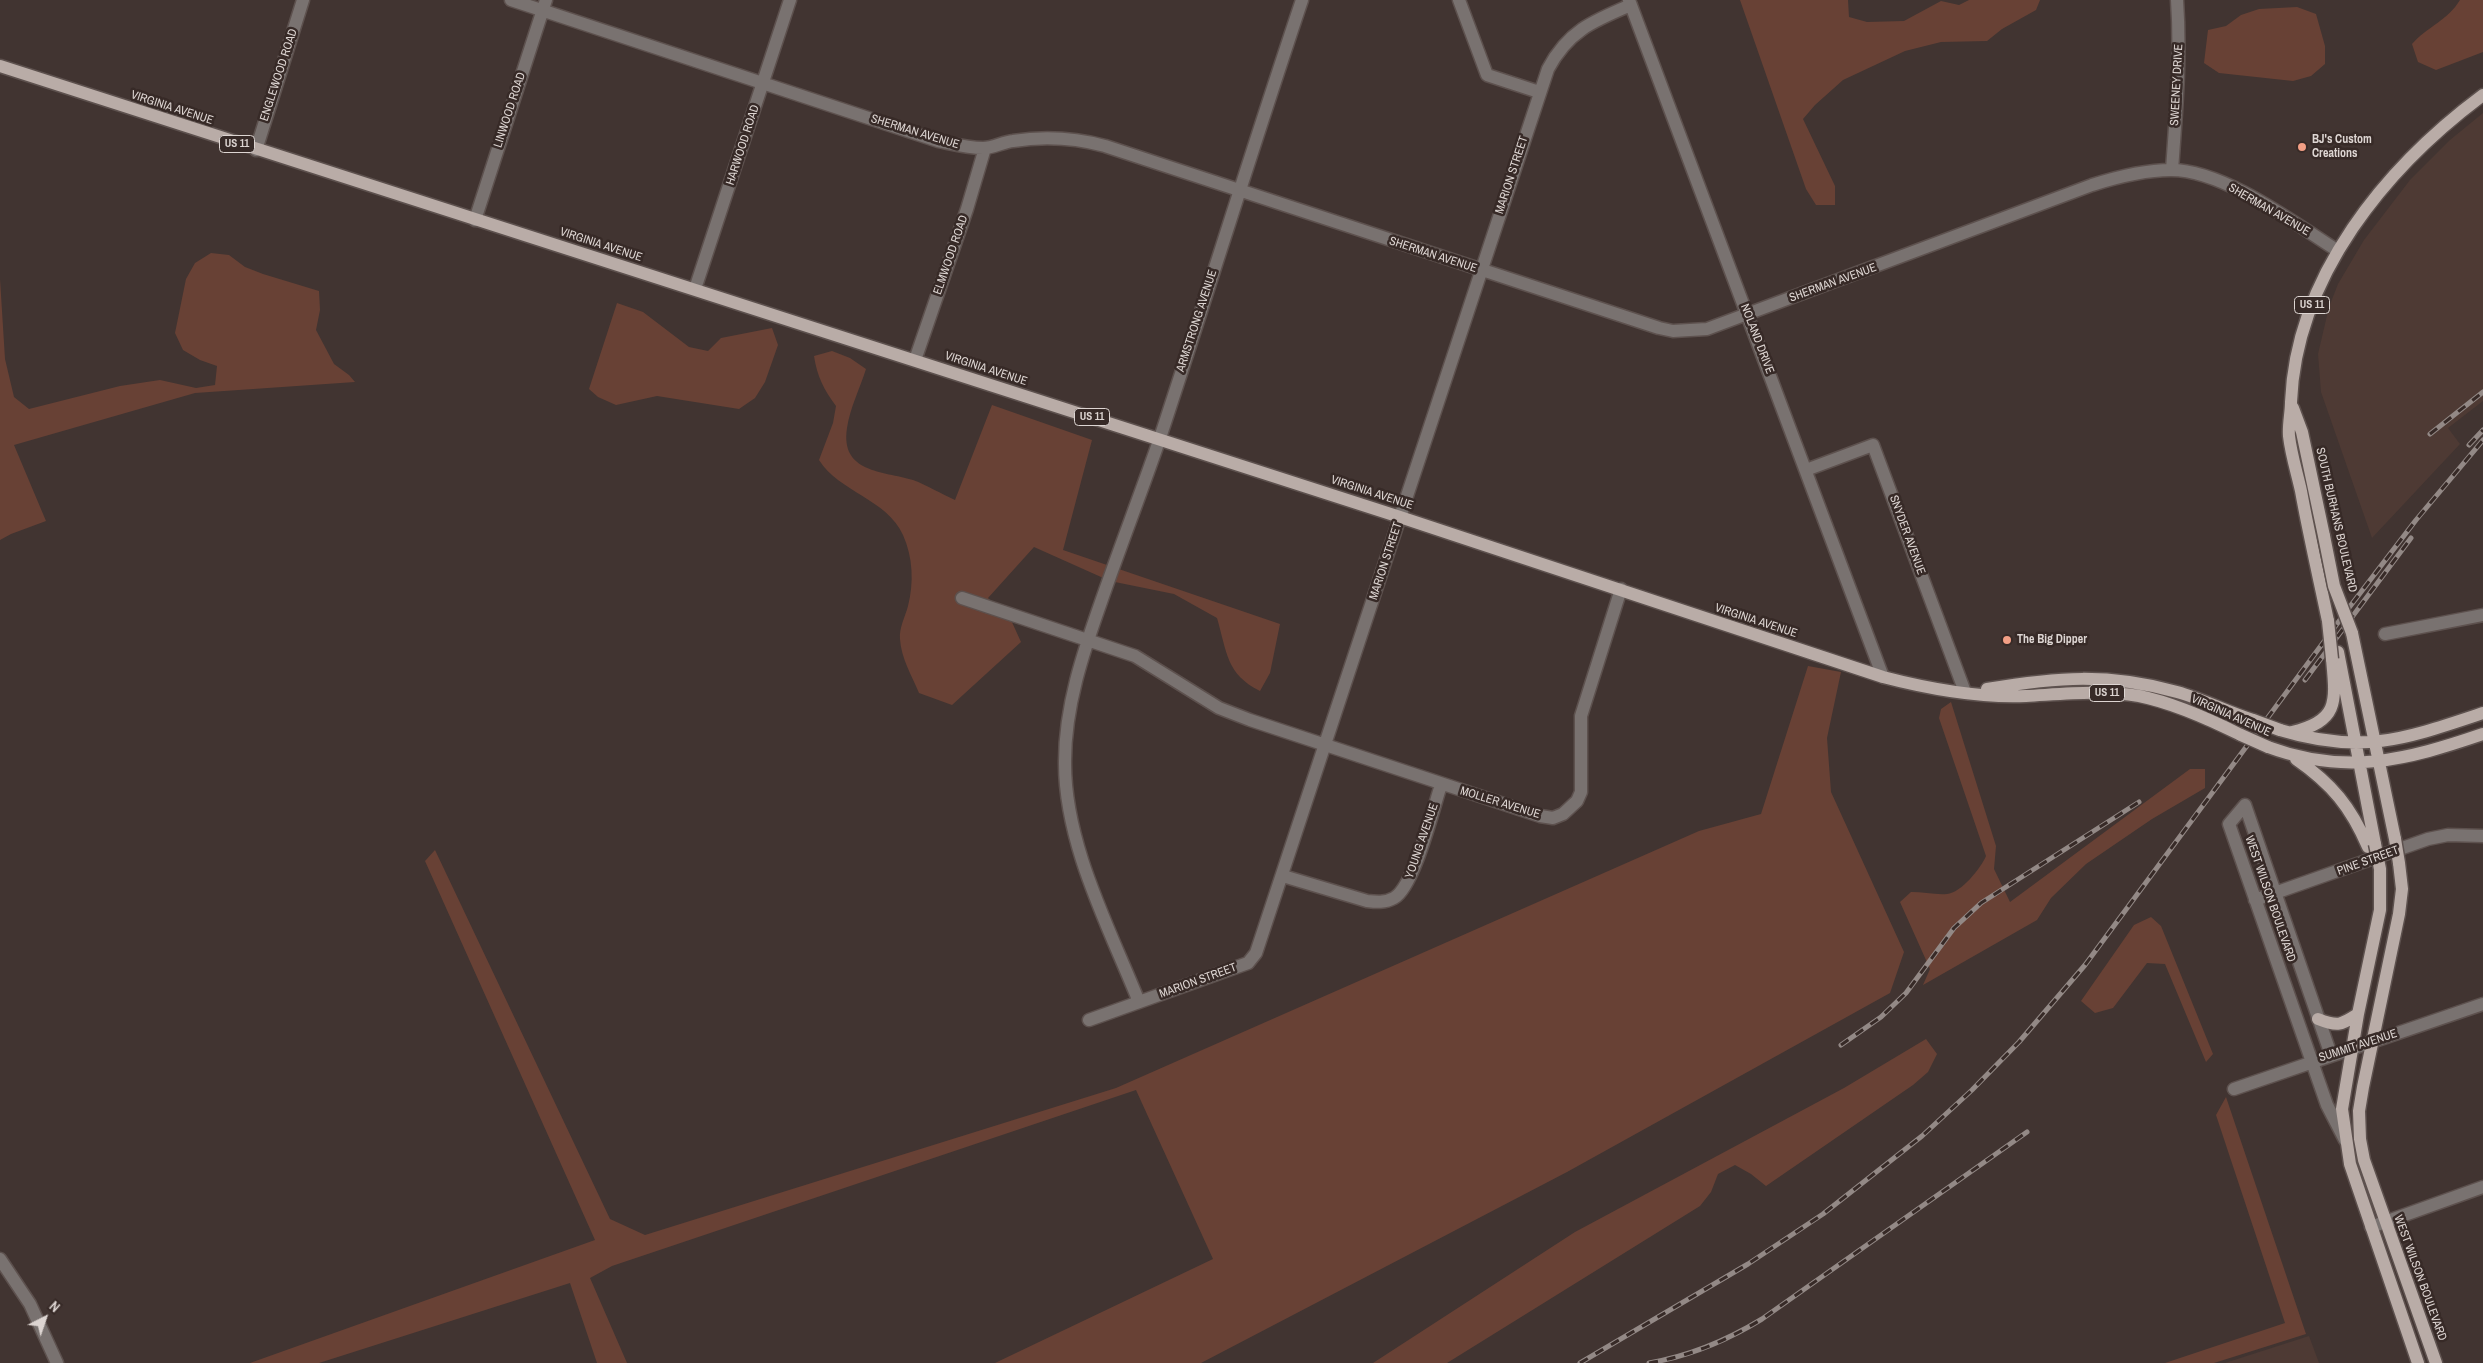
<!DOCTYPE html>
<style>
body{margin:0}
#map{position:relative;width:2483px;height:1363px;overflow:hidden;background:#413431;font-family:"Archivo Narrow",sans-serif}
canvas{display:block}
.north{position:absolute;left:20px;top:1293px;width:50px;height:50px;-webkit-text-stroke:4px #372a27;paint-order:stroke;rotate:41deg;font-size:14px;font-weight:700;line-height:20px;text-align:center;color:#ddd5d2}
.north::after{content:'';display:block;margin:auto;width:18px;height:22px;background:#ddd5d2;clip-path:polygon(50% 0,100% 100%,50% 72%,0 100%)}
</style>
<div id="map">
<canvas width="2483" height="1363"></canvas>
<div class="north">N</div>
</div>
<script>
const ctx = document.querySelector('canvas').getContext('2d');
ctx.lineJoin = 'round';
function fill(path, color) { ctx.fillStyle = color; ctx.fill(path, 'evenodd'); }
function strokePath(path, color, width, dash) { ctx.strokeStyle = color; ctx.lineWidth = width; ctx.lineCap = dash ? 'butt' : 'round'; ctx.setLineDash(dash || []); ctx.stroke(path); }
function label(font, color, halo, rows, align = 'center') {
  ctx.font = font + ' "Archivo Narrow",sans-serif'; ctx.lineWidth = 5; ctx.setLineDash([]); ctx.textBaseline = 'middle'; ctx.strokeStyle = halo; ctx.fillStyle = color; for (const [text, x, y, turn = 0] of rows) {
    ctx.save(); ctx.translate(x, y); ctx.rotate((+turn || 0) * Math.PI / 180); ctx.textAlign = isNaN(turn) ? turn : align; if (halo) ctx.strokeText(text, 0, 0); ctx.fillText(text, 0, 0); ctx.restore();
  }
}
fill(new Path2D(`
 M2483 113V401L2448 428 2460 444 2372 538 2321 392 2318 354 2329 307 2338 284 2364 240 2410 180 2450 140Z
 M2309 1336 2319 1363H2225Z`), '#4e3a34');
fill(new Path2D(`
 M1740 0H1848L1849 17 1867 22 1904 21 1941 1 1959 5 1969 0H2040L2036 10 2002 29 1987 41 1941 42 1905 51 1843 80 1815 105 1803 119 1835 186V205H1816L1806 189Z
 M2460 0H2483V52L2436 70 2418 62 2412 44C2427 27 2448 20 2460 0Z
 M2297 7 2316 14 2325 46V64L2311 76 2293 81 2219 73 2204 63 2208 30 2226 26 2241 15 2259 9Z
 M211 253 229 255 245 267 263 274 319 291 320 310 316 330 334 364 349 375 355 382 195 393 14 445 46 521 11 534 0 540V279L5 359 14 397 29 409 120 386 160 380 196 388 215 385 217 366 200 360 183 350 175 333 186 279 195 263Z
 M617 303 643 312 689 347 708 351 721 338 772 328 778 345 765 382 755 398 739 409 657 396 616 405 598 397 589 389Z
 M832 351 850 358 866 369C860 388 850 408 847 428 840 473 883 471 913 480 927 485 941 494 955 500L992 405 1092 440 1063 550 1280 624 1270 673 1260 691C1226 674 1227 652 1217 618L1174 594 1110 581 1034 547 988 598 1011 620 1021 642 952 705 919 693C912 676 901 658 900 639 899 628 905 617 908 606 914 583 913 557 903 535 887 499 839 492 819 460L833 423 836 406C824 390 817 376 814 356Z
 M1808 666 1841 672 1827 738 1831 792 1904 952 1890 993 1567 1172 1201 1363H995L1213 1259 1136 1090 612 1266 590 1278 627 1363H597L570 1283 319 1363H250L595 1240 425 861 435 850 610 1219 645 1235 1116 1088 1699 831 1761 814Z
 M1951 702 1996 846 1994 869 2010 902 2190 769H2205V788L2152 819 2086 864 2051 898 2037 920 1923 985 1930 969 1900 902 1911 892C1923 892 1936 895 1947 894 1961 893 1981 868 1986 856L1939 718 1941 709Z
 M2151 917 2161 926 2213 1054 2206 1062 2165 964 2147 963 2113 1008 2095 1013 2081 1001 2134 925Z
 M1926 1039 1937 1054 1928 1072 1913 1085 1766 1186 1751 1174 1735 1165 1718 1174 1711 1192 1700 1206 1447 1363H1373L1575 1232 1844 1088Z
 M2226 1097 2306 1334 2214 1363H2165L2285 1323 2216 1115Z`), '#684135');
const minor = new Path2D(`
 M511 0 938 141C953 144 968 148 983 148 993 148 1003 142 1013 141 1045 136 1075 138 1105 146L1659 328 1673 331 1707 329 2092 185C2117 177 2144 170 2171 170 2224 170 2294 223 2338 251
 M1459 0 1487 75 1539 92
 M1629 0 1883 677
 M256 150 303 0
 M2172 170C2176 113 2181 57 2177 0
 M475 220 546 0
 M695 289 790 0
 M915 360 967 209 985 148
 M1806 470 1873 445 1965 692
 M962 598 1135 656 1219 708 1250 720 1540 816 1553 818 1563 814 1577 801 1581 792V716L1621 589
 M2385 634 2483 615
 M2245 805 2229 824 2327 1105 2345 1140
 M2245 805 2331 1055
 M1283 876 1367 901C1376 902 1385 903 1394 898 1414 887 1433 809 1441 785
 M2255 900 2428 839 2448 835 2483 836
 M1139 1002C1109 927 1064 843 1065 761 1065 706 1083 653 1101 602 1120 547 1141 493 1160 438 1208 292 1253 146 1302 0
 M1089 1020 1248 963 1256 953 1548 69C1568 31 1593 21 1631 5
 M2234 1089 2483 1004
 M2371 1227 2483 1187
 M0 1259 30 1304 57 1363`);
const major = new Path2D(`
 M0 66 1400 517 1883 677C1929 689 1978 698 2026 696 2064 694 2101 690 2139 696 2174 703 2209 719 2241 735
 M2293 408 2302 432 2324 536
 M2328 621C2319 578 2309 535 2301 491 2297 473 2291 454 2289 436 2288 425 2291 413 2291 402 2296 276 2386 167 2483 95
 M2352 633 2395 839
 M2338 652 2375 844
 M1987 689C2057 677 2108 673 2177 692 2203 699 2227 712 2253 720
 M2280 730C2362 755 2405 739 2483 713
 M2292 732C2339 721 2336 702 2332 659
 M2268 747C2346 776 2407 760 2483 734
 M2296 759C2332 784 2351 807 2368 847
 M2399 863 2402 889 2399 914 2363 1087 2359 1111 2360 1139 2364 1160 2436 1363
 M2380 869V910L2358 1014 2342 1109 2350 1164 2418 1363
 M2318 1019C2338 1027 2341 1025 2358 1014`);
strokePath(minor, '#5d514e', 15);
strokePath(major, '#5d514e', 15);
strokePath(minor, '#797270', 12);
strokePath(major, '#b9aca7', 12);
const rail = new Path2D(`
 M2430 434 2483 392
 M2469 445 2483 430
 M2305 680 2411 538
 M1841 1045 1881 1017 1906 993 1954 928 1981 903 2139 802
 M1580 1363 1748 1264 1823 1214 1922 1136 1972 1090 2019 1042 2085 965 2348 609 2416 520 2483 440
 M1649 1363C1690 1356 1726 1341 1762 1319L2027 1132`);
strokePath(rail, '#938986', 5);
strokePath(rail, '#372a27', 3, [9]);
const majorBridge = new Path2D(`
 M2324 536 2334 586 2352 633
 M2328 621 2332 659
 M2253 720 2280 730
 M2241 735 2268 747
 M2395 839 2399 863
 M2375 844 2380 869`);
strokePath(majorBridge, '#5d514e', 15, []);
strokePath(majorBridge, '#b9aca7', 12);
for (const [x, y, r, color] of [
 [2302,147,5,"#f39f85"],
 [2007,640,5,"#f39f85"]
]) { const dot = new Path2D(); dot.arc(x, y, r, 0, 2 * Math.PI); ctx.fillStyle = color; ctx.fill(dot); strokePath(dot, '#372a27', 2); }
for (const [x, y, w] of [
 [237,144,35],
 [2312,305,35],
 [1092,417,35],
 [2107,693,35]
]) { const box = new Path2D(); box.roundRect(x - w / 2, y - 8.5, w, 17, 4); ctx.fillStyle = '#372a27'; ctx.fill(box); strokePath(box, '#ddd5d2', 1); }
label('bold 11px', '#ddd5d2', null, [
 ["US 11",237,144],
 ["US 11",2312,305],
 ["US 11",1092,417],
 ["US 11",2107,693]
]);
label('12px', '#ddd5d2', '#372a27', [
 ["ENGLEWOOD ROAD",279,75,-72],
 ["SWEENEY DRIVE",2177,85,-87],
 ["VIRGINIA AVENUE",172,108,18],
 ["LINWOOD ROAD",510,110,-72],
 ["SHERMAN AVENUE",915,132,17],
 ["HARWOOD ROAD",743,145,-72],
 ["MARION STREET",1512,175,-72],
 ["SHERMAN AVENUE",2269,210,30],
 ["VIRGINIA AVENUE",601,245,18],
 ["ELMWOOD ROAD",951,255,-71],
 ["SHERMAN AVENUE",1433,255,18],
 ["SHERMAN AVENUE",1833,283,-20],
 ["ARMSTRONG AVENUE",1197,321,-72],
 ["NOLAND DRIVE",1757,339,69],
 ["VIRGINIA AVENUE",986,369,18],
 ["VIRGINIA AVENUE",1372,493,18],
 ["SOUTH BURHANS BOULEVARD",2336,520,77],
 ["SNYDER AVENUE",1907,535,70],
 ["MARION STREET",1386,561,-72],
 ["VIRGINIA AVENUE",1756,621,18],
 ["VIRGINIA AVENUE",2231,716,24],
 ["MOLLER AVENUE",1500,803,17],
 ["YOUNG AVENUE",1422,841,-71],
 ["PINE STREET",2368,861,-20],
 ["WEST WILSON BOULEVARD",2270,899,71],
 ["MARION STREET",1198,981,-20],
 ["SUMMIT AVENUE",2358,1046,-18],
 ["WEST WILSON BOULEVARD",2420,1278,70]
]);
label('bold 12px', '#ddd5d2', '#372a27', [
 ["BJ's Custom",2312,140],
 ["Creations",2312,154],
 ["The Big Dipper",2017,640]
], 'left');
</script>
